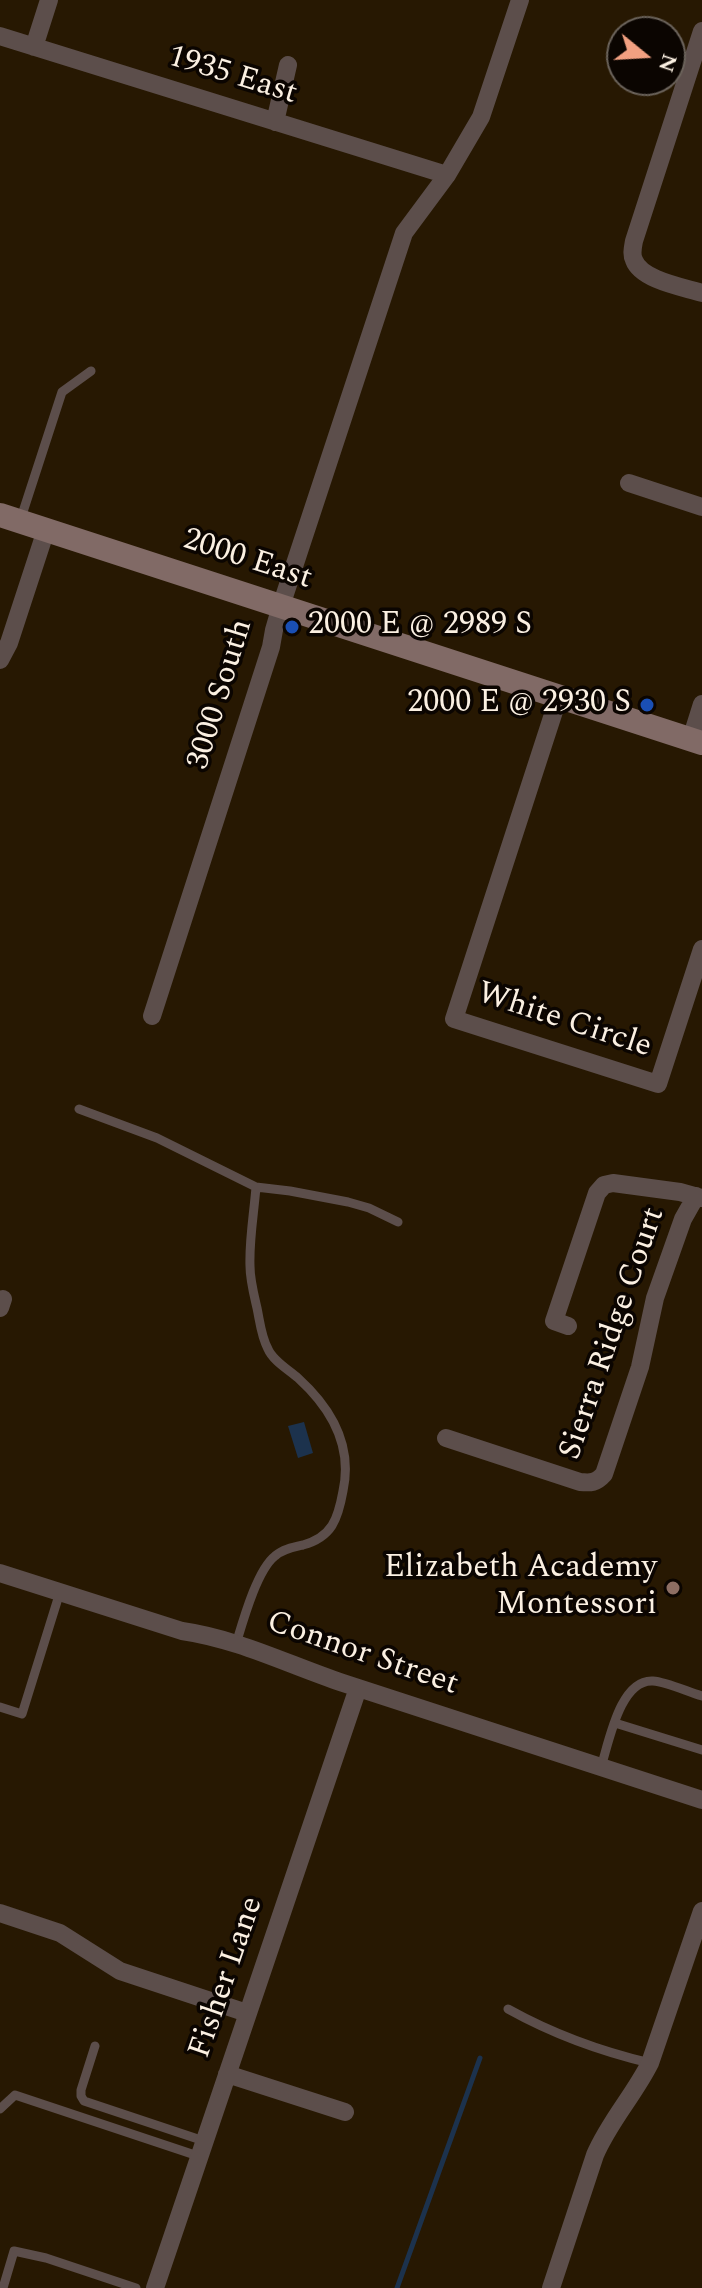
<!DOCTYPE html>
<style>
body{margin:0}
#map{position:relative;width:702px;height:2288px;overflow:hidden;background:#271802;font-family:Spectral,serif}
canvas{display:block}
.north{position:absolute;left:606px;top:16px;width:80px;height:80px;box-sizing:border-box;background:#0b0501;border:2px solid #6b635b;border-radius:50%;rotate:108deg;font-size:22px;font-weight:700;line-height:32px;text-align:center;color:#fbf0e2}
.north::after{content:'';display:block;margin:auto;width:28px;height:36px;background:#f2a081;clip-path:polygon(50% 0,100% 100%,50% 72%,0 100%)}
</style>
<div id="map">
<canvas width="702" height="2288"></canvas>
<div class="north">N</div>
</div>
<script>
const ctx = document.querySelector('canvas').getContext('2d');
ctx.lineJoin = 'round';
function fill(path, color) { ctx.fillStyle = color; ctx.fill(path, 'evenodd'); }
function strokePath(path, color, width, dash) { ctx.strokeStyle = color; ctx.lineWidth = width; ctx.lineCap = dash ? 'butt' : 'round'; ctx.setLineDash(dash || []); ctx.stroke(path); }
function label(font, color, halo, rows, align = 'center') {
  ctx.font = font + ' Spectral,serif'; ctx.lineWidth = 7; ctx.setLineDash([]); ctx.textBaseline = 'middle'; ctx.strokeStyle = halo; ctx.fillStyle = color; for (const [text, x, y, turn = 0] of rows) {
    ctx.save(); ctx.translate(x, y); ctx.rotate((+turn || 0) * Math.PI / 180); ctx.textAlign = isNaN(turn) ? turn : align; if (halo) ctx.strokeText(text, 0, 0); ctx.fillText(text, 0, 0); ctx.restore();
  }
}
fill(new Path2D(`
 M304 1422 313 1453 298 1458 288 1426Z`), '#1c324d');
strokePath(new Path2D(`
 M397 2288 480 2058`), '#1c324d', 5);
strokePath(new Path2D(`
 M20 521 62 392 91 371
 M79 1109 157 1138 256 1187 290 1191 348 1202 369 1208 398 1222
 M236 1644C243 1621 257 1570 275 1556 283 1549 294 1547 303 1545 332 1537 338 1519 343 1491 353 1445 331 1408 298 1378 289 1370 273 1361 268 1349 261 1336 260 1322 257 1308 254 1295 250 1280 250 1266 249 1240 254 1213 256 1187
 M0 1707 22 1714 60 1592
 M615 1723 702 1750
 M601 1767C609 1742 620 1679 653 1681 667 1682 688 1692 702 1696
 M508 2009C553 2034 599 2051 650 2063
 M95 2046 81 2090V2096L84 2101 204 2141
 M0 2109 15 2095 198 2156
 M3 2288 14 2251 46 2258 136 2288`), '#5c4e4b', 9);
strokePath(new Path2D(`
 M702 31 634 241C633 247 631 254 634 260 641 280 683 287 702 293
 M0 36 447 175
 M34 47 49 0
 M275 122 288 65
 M629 483 702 507
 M0 660 9 643 46 530
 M559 696 454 1019 658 1084 702 949
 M691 739 702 704
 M152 1016 271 647 274 630 281 606 404 233 447 175 481 117 520 0
 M0 1308 3 1299
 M568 1326 554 1321 597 1193 604 1185 613 1183 680 1192 702 1198
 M446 1438 580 1482C591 1483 596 1483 604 1474L640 1367 655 1298 683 1219 696 1196
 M0 1573 182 1631C238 1639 289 1665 343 1683 463 1722 583 1761 702 1800
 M0 1913 60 1933 120 1971 247 2013
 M227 2074 345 2112
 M155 2288 358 1688
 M551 2288 595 2155C609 2122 634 2095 650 2063L702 1911`), '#5c4e4b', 18);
strokePath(new Path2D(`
 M0 515 702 743`), '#816a66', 24);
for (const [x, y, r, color] of [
 [292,627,8,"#1a4fb4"],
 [647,705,8,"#1a4fb4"],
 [673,1588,8,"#8d6e63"]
]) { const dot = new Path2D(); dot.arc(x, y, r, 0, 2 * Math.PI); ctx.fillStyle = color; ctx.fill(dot); strokePath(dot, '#0b0501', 3); }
label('32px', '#fbf0e2', '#0b0501', [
 ["1935 East",232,77,17],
 ["2000 East",247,561,18],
 ["3000 South",222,695,-73],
 ["White Circle",564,1022,18],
 ["Sierra Ridge Court",614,1334,-71],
 ["Connor Street",362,1655,19],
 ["Fisher Lane",228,1978,-71]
]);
label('32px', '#fbf0e2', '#0b0501', [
 ["2000 E @ 2989 S",308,627,"left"],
 ["2000 E @ 2930 S",631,705],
 ["Elizabeth Academy",657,1570],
 ["Montessori",657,1607]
], 'right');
</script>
